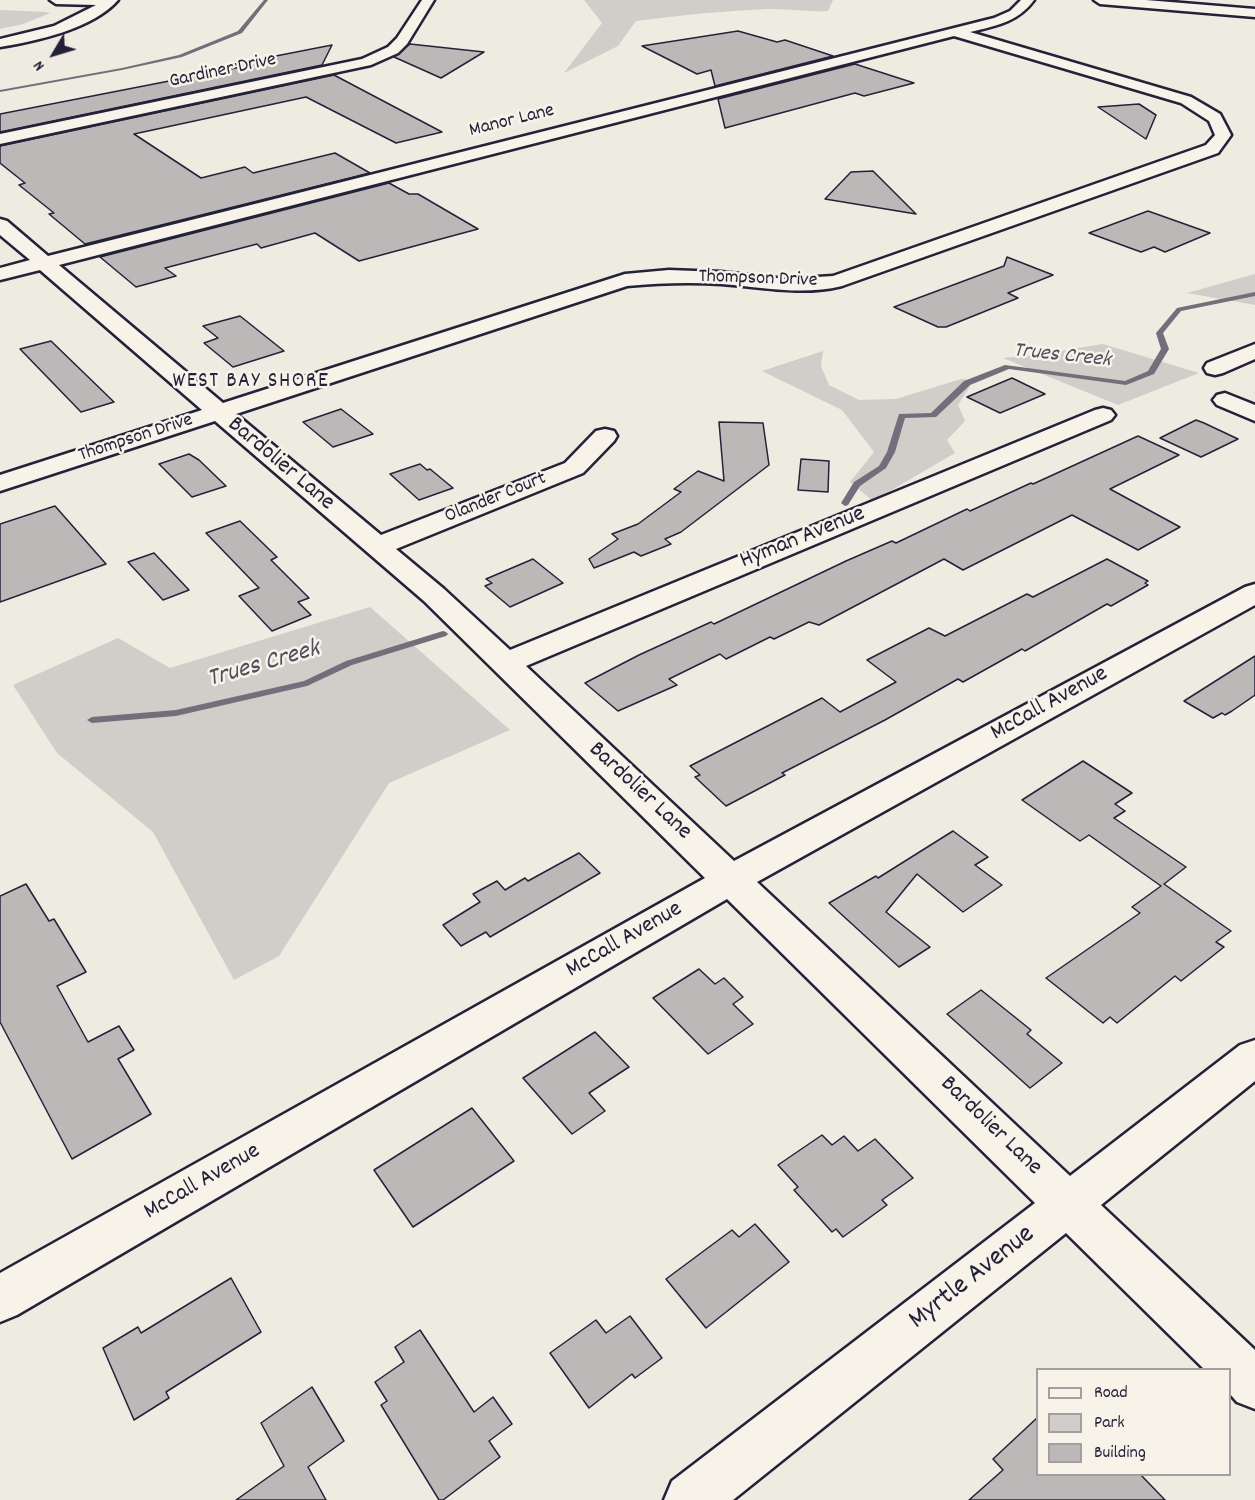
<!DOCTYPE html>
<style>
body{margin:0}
#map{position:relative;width:1255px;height:1500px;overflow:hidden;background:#eeebe1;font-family:Dekko,sans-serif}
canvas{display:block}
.legend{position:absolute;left:1036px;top:1368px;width:195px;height:108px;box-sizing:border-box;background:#f7f3e8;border:2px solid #a29fa3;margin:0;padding:8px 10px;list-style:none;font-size:18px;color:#22223b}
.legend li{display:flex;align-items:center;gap:12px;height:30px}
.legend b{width:30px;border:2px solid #a29fa3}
.north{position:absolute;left:24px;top:24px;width:60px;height:60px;-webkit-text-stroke:4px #f7f3e8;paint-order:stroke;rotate:232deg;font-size:16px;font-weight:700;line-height:24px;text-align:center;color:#22223b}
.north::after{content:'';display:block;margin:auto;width:21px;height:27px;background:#22223b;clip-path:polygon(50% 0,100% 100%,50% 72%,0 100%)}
</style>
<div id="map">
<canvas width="1255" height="1500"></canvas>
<ul class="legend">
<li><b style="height:8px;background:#f7f3e8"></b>Road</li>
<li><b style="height:16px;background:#d1cdc9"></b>Park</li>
<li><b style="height:16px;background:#bbb8b7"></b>Building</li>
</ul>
<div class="north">N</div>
</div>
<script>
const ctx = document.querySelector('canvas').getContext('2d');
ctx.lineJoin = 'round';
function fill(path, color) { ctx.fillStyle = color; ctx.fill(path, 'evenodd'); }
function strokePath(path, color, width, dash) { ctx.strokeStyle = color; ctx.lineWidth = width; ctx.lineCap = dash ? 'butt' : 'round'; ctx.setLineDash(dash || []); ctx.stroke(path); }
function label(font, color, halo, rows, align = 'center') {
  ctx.font = font + ' Dekko,sans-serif'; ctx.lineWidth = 5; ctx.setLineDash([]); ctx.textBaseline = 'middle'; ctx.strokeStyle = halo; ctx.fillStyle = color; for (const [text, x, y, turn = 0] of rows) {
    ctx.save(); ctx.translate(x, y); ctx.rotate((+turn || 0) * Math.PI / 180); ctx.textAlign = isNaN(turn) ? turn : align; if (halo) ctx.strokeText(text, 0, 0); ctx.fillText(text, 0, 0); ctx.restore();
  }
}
fill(new Path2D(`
 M584 0H833L828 11C807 12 788 9 767 9 723 11 680 15 636 21L618 46 564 73 602 23Z
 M0 10 46 12 50 13 23 24 0 29Z
 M1255 274V305L1187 293Z
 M1103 344 1199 373 1118 405 1003 358 1035 355Z
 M823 351 821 366 829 385 859 400 896 399 961 379 974 380 958 405 965 421 947 440 955 453 873 501 850 482 874 452 842 410 762 371Z
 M370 607 510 730 389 783 279 956 234 980 153 832 57 753 13 685 118 638 170 668Z`), '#d1cdc9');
fill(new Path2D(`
 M264 0H268L242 33 182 57 122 70 0 92V90L122 68 179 55 238 31Z
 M1255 292V296L1181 311 1163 333 1169 349 1154 374 1126 385 1009 369 970 385 936 417 905 418 895 452 886 468 860 486 848 505 845 506 841 503 854 482 879 466 887 452 899 414 931 413 964 381 1005 365 1125 381 1148 371 1161 349 1156 333 1177 308Z
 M443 631 446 632 448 634 446 636 352 665 307 686 176 716 92 723 87 720 92 717 176 710 304 681 346 661Z`), '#716f7b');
const building = new Path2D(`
 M738 31 777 42 785 40 833 56 715 86 711 70 697 74 642 46Z
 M410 44 484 52 441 78 394 57Z
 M332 45 322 65 0 132V114L241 67 235 64Z
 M855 64 914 83 864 96 855 93 725 128 718 99Z
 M334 75 442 132 396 143 306 97 134 134 201 178 245 167 253 173 335 153 370 173 85 244 49 214 54 213 19 185 25 183 0 163V146Z
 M1139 104 1156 115 1146 139 1098 107Z
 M873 171 916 214 825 199 851 172Z
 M389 183 409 194H418L478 229 359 261 315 233 261 248 257 244 165 268 176 276 136 287 100 257Z
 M1148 211 1210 233 1165 252 1154 247 1141 252 1089 233Z
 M1007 257 1053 275 1008 293 1018 298 946 327H938L894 307 1004 266Z
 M240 316 284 351 233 367 204 343 218 338 203 326Z
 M51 341 114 402 81 412 20 349Z
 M1012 378 1045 394 1000 413 967 397Z
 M341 409 373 434 333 447 303 422Z
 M1196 420 1204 423 1238 439 1201 457 1160 438Z
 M719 422 763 423 769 465 681 532 665 539 671 544 641 556 634 552 594 568 589 559 618 539 612 534 638 524 681 492 674 489 698 471 724 481Z
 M1138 436 1179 455 1110 489 1180 527 1138 550 1072 515 963 570 944 559 819 625 809 622 774 639 770 637 726 659 720 654 669 679 677 685 618 711 585 683 639 655 711 622 714 624 846 561 892 541 896 543 967 509 970 511 1031 483 1033 484Z
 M189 454 199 460 226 486 192 497 159 464Z
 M801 459 829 461 828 492 798 490Z
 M420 464 427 470 430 469 453 488 419 500 390 474Z
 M55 506 106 564 0 602V524Z
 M240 521 277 557 271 560 309 598 298 602 311 615 272 631 239 596 259 588 206 533Z
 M154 553 189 590 163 600 128 562Z
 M533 559 563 583 510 607 485 586 492 583 486 579Z
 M1107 559 1148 581 1145 583 1148 585 1111 606 1107 604 1025 651 1022 649 963 682 958 679 885 720 782 773 785 775 726 806 695 777 700 775 690 766 822 698 840 712 896 682 867 660 929 628 945 636 1027 594 1033 597Z
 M1255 656V695L1232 711 1225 715 1222 713 1213 718 1184 701Z
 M1083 761 1132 793 1115 804 1125 811 1114 818 1186 867 1164 884 1231 931 1216 942 1224 947 1181 981 1175 976 1117 1023 1110 1017 1103 1023 1046 978 1140 913 1132 907 1161 886 1089 835 1080 841 1022 800Z
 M953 831 988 857 975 865 1002 885 963 912 917 874 886 912 930 947 899 967 829 903 876 876 878 878Z
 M579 853 600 873 490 937 486 932 461 946 443 925 480 902 473 894 497 881 505 890 525 878 528 881Z
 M26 884 49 921 54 919 86 972 57 986 88 1042 119 1026 134 1050 118 1059 151 1114 72 1159 0 1022V896Z
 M699 969 715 984 724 978 743 997 733 1004 753 1024 708 1054 653 998Z
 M981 990 1031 1030 1027 1034 1062 1063 1030 1088 947 1014Z
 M595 1032 629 1067 589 1093 605 1111 572 1134 523 1078Z
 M472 1108 514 1161 413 1227 374 1170Z
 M822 1135 832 1145 844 1136 858 1151 875 1139 913 1178 882 1200 887 1205 843 1237 836 1229 832 1232 794 1190 798 1187 778 1165Z
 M755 1224 789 1262 706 1328 666 1279 732 1230 739 1237Z
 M231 1278 261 1332 166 1392 169 1398 134 1420 103 1348 138 1327 141 1333Z
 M630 1316 662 1358 635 1378 632 1374 589 1408 550 1353 596 1320 606 1333Z
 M420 1330 474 1412 493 1397 512 1424 489 1441 500 1457 443 1500H439L381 1405 387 1401 375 1382 404 1362 395 1347Z
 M312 1387 344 1441 308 1467 326 1500H236L284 1466 261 1423Z
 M1038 1417V1474H1140L1165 1500H969L1003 1470 993 1459Z`);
fill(building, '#bbb8b7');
strokePath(building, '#22223b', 1.5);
const minor = new Path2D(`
 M50 0H118C93 29 36 41 0 47V39L54 26 96 5 56 4Z
 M422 0H434L407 44 398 53 371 65 0 144V134L362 59 388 47 397 38Z
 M1021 0H1034C1018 22 996 26 970 32L1191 97 1220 114 1231 135 1218 153 842 286C802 296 761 287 721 284 689 282 659 283 627 286L236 414 381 535 565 463 596 431 605 429 614 431 617 436 614 441 583 473 396 549 444 589 510 650 1095 410 1103 408 1111 410 1115 415 1111 420 526 666 734 861 1245 587 1255 584V605L757 882 1070 1176 1240 1045 1255 1040V1081L1101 1205 1255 1350V1409L1237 1402 1230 1394V1370H1205L1066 1233 733 1500H664L672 1481 1035 1203 727 899 17 1315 0 1322V1273L705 878 424 601 215 421 0 491V475L202 410 40 270 0 280V268L30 260 0 235V219L7 221 48 256 994 18 1010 11ZM954 36 1181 103 1209 121 1215 135 1206 145 833 276 786 279 721 272 669 270 625 274 223 403 59 265Z
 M1094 0H1146L1255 9V17L1100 4Z
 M1255 344V359L1223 373 1215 375 1207 373 1204 368 1207 363Z
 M1225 393 1255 405V421L1217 405 1213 400 1217 395Z`);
strokePath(minor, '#22223b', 5);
fill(minor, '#f7f3e8');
label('20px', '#22223b', '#f7f3e8', [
 ["Gardiner Drive",223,72,-12],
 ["Manor Lane",512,122,-14],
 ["Thompson Drive",758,280,2],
 ["Thompson Drive",136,439,-18],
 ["Olander Court",496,499,-22]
]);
label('italic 22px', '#504f60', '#f7f3e8', [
 ["Trues Creek",1062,357,6]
]);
ctx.letterSpacing = '1.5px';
label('22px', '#22223b', '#f7f3e8', [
 ["WEST BAY SHORE",251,383]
]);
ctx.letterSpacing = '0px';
label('24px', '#22223b', '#f7f3e8', [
 ["Bardolier Lane",280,465,40],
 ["Hyman Avenue",803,539,-22],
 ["McCall Avenue",1050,705,-29],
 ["Bardolier Lane",639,792,43],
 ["McCall Avenue",625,941,-30],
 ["Bardolier Lane",990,1127,44],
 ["McCall Avenue",203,1183,-30]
]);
label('italic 26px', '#504f60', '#f7f3e8', [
 ["Trues Creek",264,666,-16]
]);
label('28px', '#22223b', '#f7f3e8', [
 ["Myrtle Avenue",973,1279,-38]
]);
</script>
